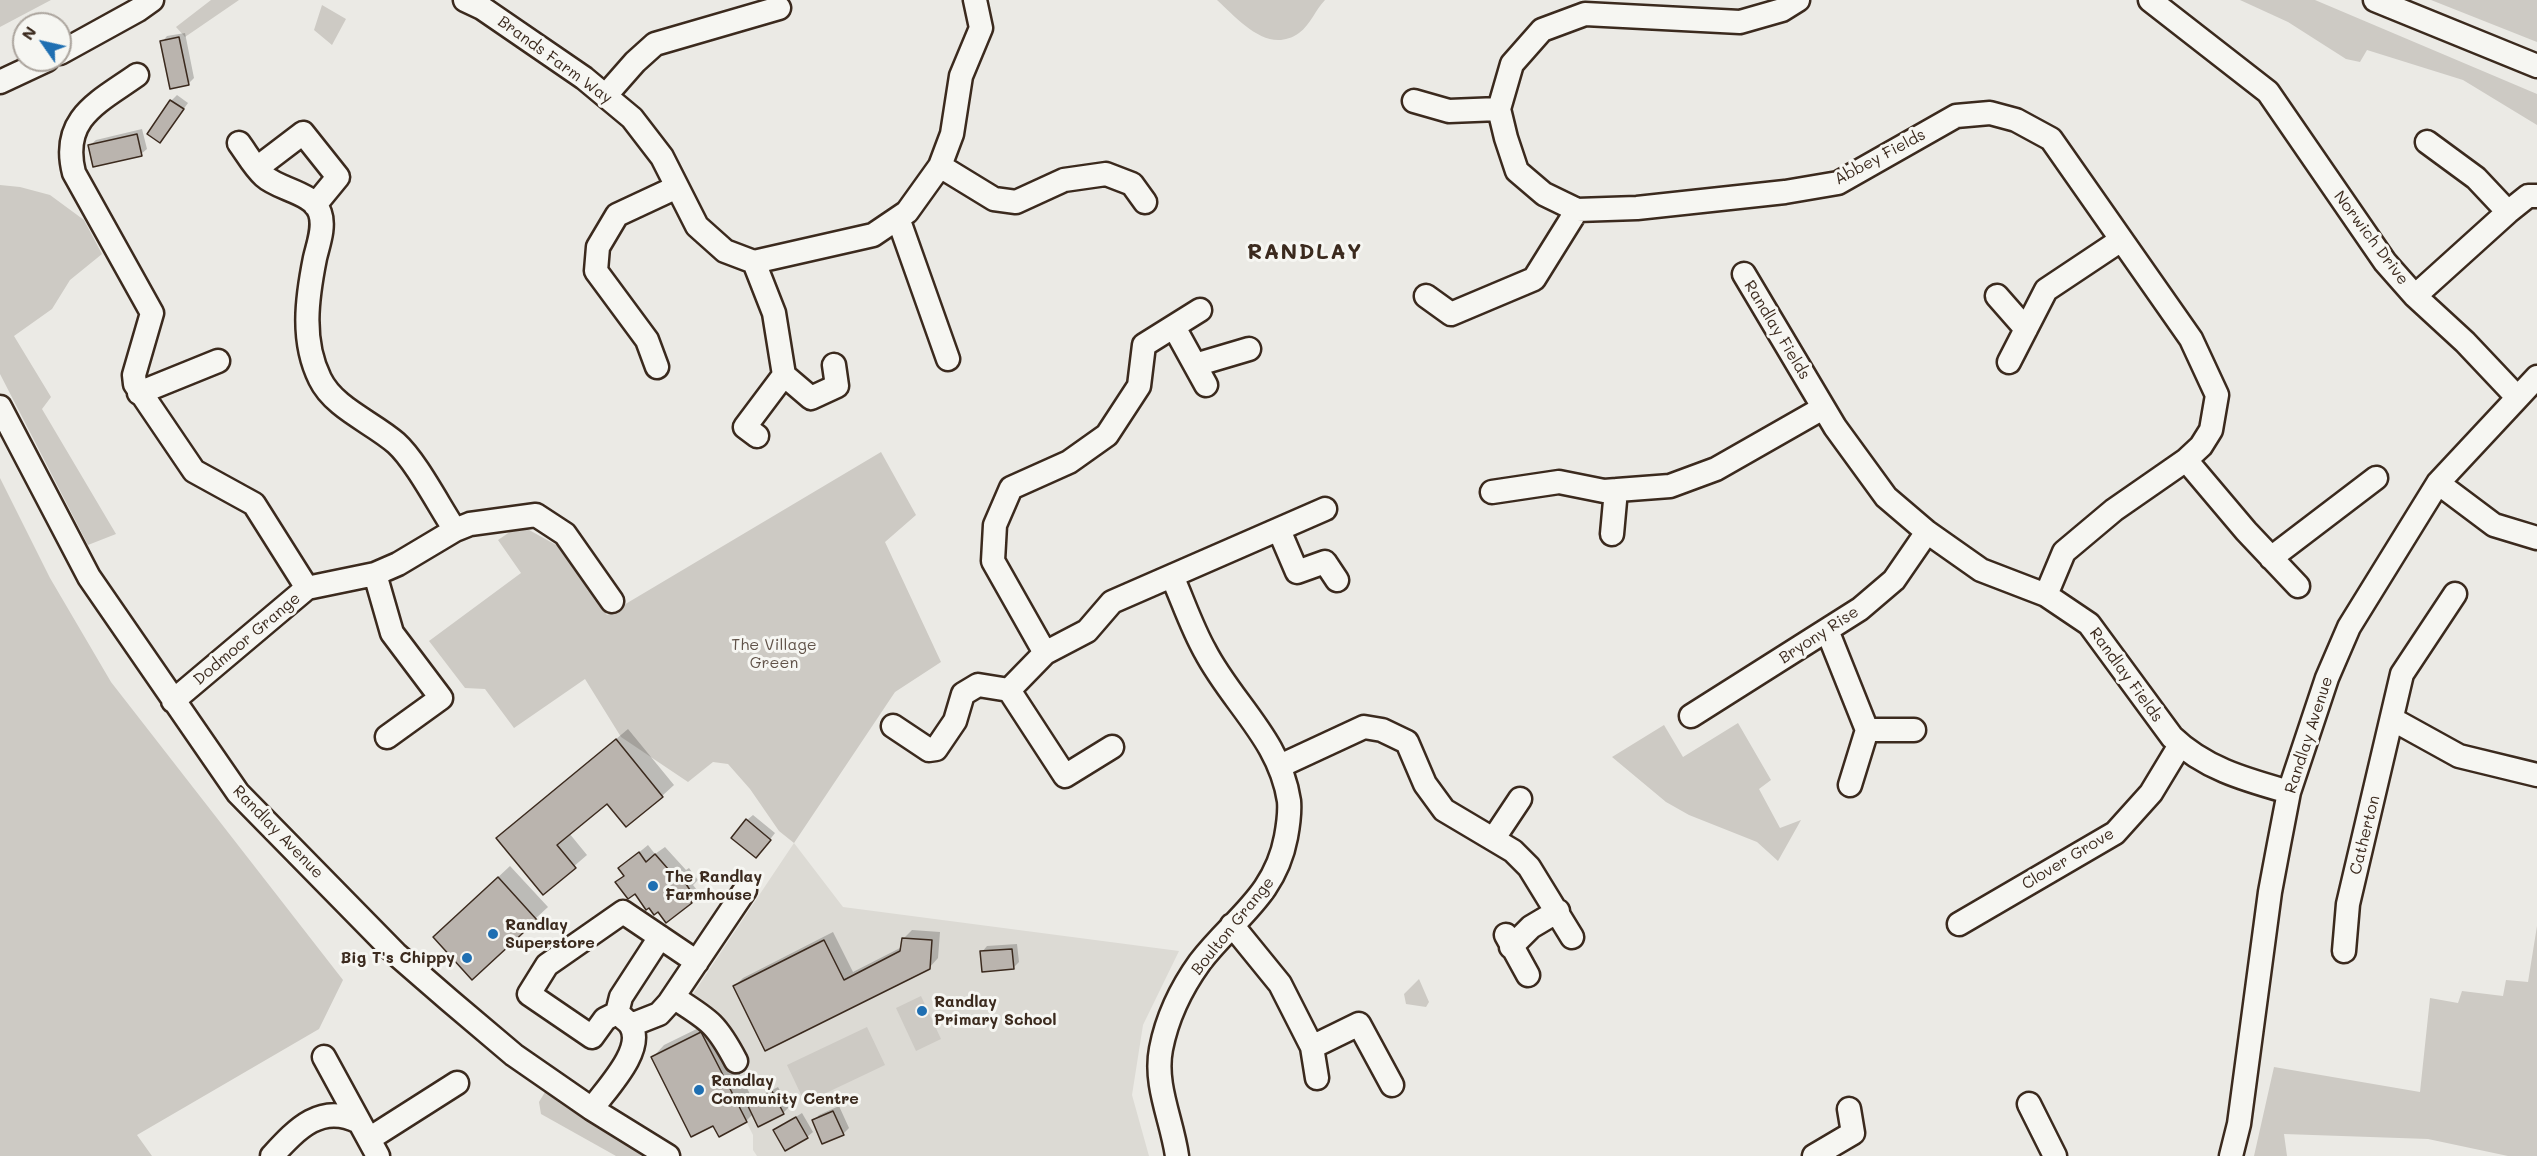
<!DOCTYPE html>
<style>
body{margin:0}
#map{position:relative;width:2537px;height:1156px;overflow:hidden;background:#ebeae5;font-family:Mali,sans-serif}
canvas{display:block}
.north{position:absolute;left:12px;top:12px;width:60px;height:60px;box-sizing:border-box;background:#f6f6f2;border:2px solid #aba49d;border-radius:50%;rotate:304deg;font-size:16px;font-weight:700;line-height:24px;text-align:center;color:#3b2a1e}
.north::after{content:'';display:block;margin:auto;width:21px;height:27px;background:#1f6fb2;clip-path:polygon(50% 0,100% 100%,50% 72%,0 100%)}
</style>
<div id="map">
<canvas width="2537" height="1156"></canvas>
<div class="north">N</div>
</div>
<script>
const ctx = document.querySelector('canvas').getContext('2d');
ctx.lineJoin = 'round';
function fill(path, color) { ctx.fillStyle = color; ctx.fill(path, 'evenodd'); }
function strokePath(path, color, width, dash) { ctx.strokeStyle = color; ctx.lineWidth = width; ctx.lineCap = dash ? 'butt' : 'round'; ctx.setLineDash(dash || []); ctx.stroke(path); }
function label(font, color, halo, rows, align = 'center') {
  ctx.font = font + ' Mali,sans-serif'; ctx.lineWidth = 6; ctx.setLineDash([]); ctx.textBaseline = 'middle'; ctx.strokeStyle = halo; ctx.fillStyle = color; for (const [text, x, y, turn = 0] of rows) {
    ctx.save(); ctx.translate(x, y); ctx.rotate((+turn || 0) * Math.PI / 180); ctx.textAlign = isNaN(turn) ? turn : align; if (halo) ctx.strokeText(text, 0, 0); ctx.fillText(text, 0, 0); ctx.restore();
  }
}
fill(new Path2D(`
 M794 843 843 907 1179 951 1143 1025 1132 1095 1149 1156H757L753 1150V1135L701 1032 691 997Z`), '#dcdad4');
fill(new Path2D(`
 M0 0H51L0 27Z
 M211 0H239L185 37 176 27Z
 M1217 0H1325C1316 9 1310 25 1299 33 1268 55 1239 20 1217 0Z
 M2240 0H2315L2537 94V125L2463 80 2367 50 2360 62 2346 59 2288 22Z
 M2431 0H2537V42Z
 M322 5 346 19 332 45 314 30Z
 M0 185 20 187 50 195 84 220 102 254 70 280 52 309 14 336 51 397 42 409 116 534 88 545 0 374Z
 M881 452 916 515 885 542 941 662 895 692 794 843 779 831 750 789 728 764 713 762 688 782 621 737 585 679 514 728 485 689 465 688 429 641 521 573 498 540 520 525 558 546 607 615Z
 M0 478 50 578 111 682 343 980 319 1029 137 1135 152 1156H0Z
 M1738 723 1771 780 1759 789 1780 828 1801 820 1778 861 1757 842 1689 815 1666 802 1612 757 1664 725 1683 757Z
 M2537 926V1156H2508L2428 1139 2284 1134 2287 1156H2254L2274 1067 2420 1092 2430 998 2458 1003 2462 991 2503 996 2506 980 2528 982Z
 M1419 979 1429 1002 1426 1007 1406 1004 1404 994Z
 M921 996 941 1039 916 1051 896 1008Z
 M867 1027 885 1065 805 1103 787 1065Z
 M548 1087 657 1156H616L541 1114 539 1102Z`), '#cdcac4');
fill(new Path2D(`
 M185 33 194 78 188 84 162 42 167 36Z
 M177 95 188 103 160 141 171 101Z
 M142 129 147 149 141 154 90 145 96 140Z
 M628 729 674 785 662 796 607 802 569 833 587 855 543 893 498 838Z
 M753 815 775 833 761 851 747 820Z
 M648 845 655 854 665 847 686 870 689 868 698 880 693 885 700 894 691 902 658 910 617 882 625 875 620 868Z
 M510 866 548 907 472 977 447 925Z
 M912 930 940 932 938 958 929 968 766 1049 735 986 743 978 833 932 853 972 902 947 903 939Z
 M1017 944 1019 962 1013 968 982 952 987 946Z
 M713 1021 753 1100 778 1087 789 1107 783 1113 753 1114 746 1121 714 1124 653 1057 664 1045Z
 M839 1106 849 1128 843 1134 814 1121 819 1115Z
 M802 1113 813 1132 807 1137 775 1130Z`), '#0003');
const building = new Path2D(`
 M179 37 189 85 170 89 160 41Z
 M170 100 184 109 160 143 147 134Z
 M137 134 142 156 93 167 88 145Z
 M616 739 663 797 626 827 607 804 557 845 576 868 543 895 496 838Z
 M746 819 771 840 756 858 731 838Z
 M639 852 646 862 655 854 676 878 680 875 690 890 685 894 692 903 666 923 658 912 654 915 649 908 646 910 635 894 628 899 615 882 624 876 618 868Z
 M498 877 537 920 472 980 433 937Z
 M902 938 932 940 930 969 765 1051 733 986 824 940 844 980 900 951Z
 M1012 949 1014 969 982 972 980 951Z
 M701 1032 747 1122 719 1137 713 1126 691 1137 651 1057Z
 M772 1091 784 1114 758 1127 747 1104Z
 M833 1111 844 1135 822 1144 812 1120Z
 M796 1117 808 1138 785 1151 773 1130Z`);
fill(building, '#bab4ae');
strokePath(building, '#3b2a1e', 1.5);
const minor = new Path2D(`
 M465 0 482 8 584 78 632 118 662 157 697 226 725 251 754 262 873 235 907 212 940 166 952 134 961 76 981 28 975 0
 M1798 0 1782 10 1740 22 1585 14 1542 30 1512 64 1499 109 1506 138 1517 171 1544 194 1577 210 1637 208 1785 192 1838 183 1956 116 1990 113 2016 120 2051 139 2191 339 2217 395 2211 430 2201 446 2186 460 2114 510 2064 552 2046 595
 M2150 0 2268 92 2385 262 2415 296 2465 342 2517 397
 M2375 0 2537 66
 M60 53 138 10 152 0
 M137 75C99 102 60 118 74 173L152 313 134 375 135 384 194 471 254 504 307 588
 M0 82 47 60
 M606 95 635 62 655 44 779 8
 M1414 101 1449 111 1499 109
 M2427 142 2476 178 2508 212
 M239 143C247 154 254 167 264 176 279 190 313 192 320 213 325 227 318 245 315 258 307 298 301 341 320 379 334 408 372 422 396 443 416 461 439 506 455 530
 M940 166 994 199 1016 202 1064 180 1106 174 1132 184 1145 202
 M257 168 303 133 338 177 315 205
 M898 218 948 359
 M754 262 774 313 784 375 811 398 837 386 834 365
 M1744 274 1835 427 1886 497 1927 532 1981 570 2046 595 2089 624 2172 737C2205 769 2247 780 2289 792
 M1426 296 1451 314 1534 279 1577 210
 M1997 296 2026 329
 M2415 296 2508 212 2528 196H2537
 M1174 327 1206 385
 M2009 362 2046 290 2121 240
 M1195 365 1249 349
 M657 367 647 340 596 271 598 247 617 215 677 187
 M139 393 218 361
 M0 407 89 577 238 793 396 954 449 1000 514 1055 592 1109 668 1156
 M757 436 745 427 784 375
 M2186 460 2246 531 2298 586
 M2438 483 2494 525 2537 538
 M1492 492 1559 482 1604 491 1670 486 1716 469 1823 408
 M1279 530 1297 572 1325 562 1337 580
 M1612 534 1616 490
 M2271 558 2376 478
 M375 574 392 633 441 698 387 737
 M1172 576C1183 601 1192 628 1205 651 1232 703 1280 740 1289 801 1290 812 1288 826 1286 837 1275 896 1234 918 1200 962 1182 987 1167 1018 1161 1049 1154 1085 1172 1120 1177 1156
 M1827 630 1867 730 1850 785
 M1045 653 993 561 995 525 1011 488 1069 462 1107 435 1139 386 1144 345 1200 310
 M173 701 307 588 375 574 398 564 455 530 470 524 536 515 565 534 612 601
 M1691 716 1860 609 1894 580 1927 532
 M2392 719 2459 756 2537 775
 M893 726 929 750 936 749 955 721 963 694 978 685 1009 690
 M1867 730H1914
 M1112 747 1065 776 1009 690 1045 653 1087 631 1112 602 1325 509
 M1280 766 1364 727 1382 730 1407 742 1425 784 1444 810 1513 851 1529 867 1572 937
 M1494 838 1520 799
 M1959 924 2115 833 2151 793 2180 745
 M1232 925 1280 984 1312 1047 1317 1078
 M1506 935 1528 975
 M1511 947 1531 927 1558 911
 M2344 951 2348 904 2402 674 2455 594
 M673 997C709 1020 716 1023 736 1061
 M617 1013 605 1019 592 1037 529 994 547 965 623 912 697 962
 M617 1013 621 997 660 937
 M631 1025 659 1014 669 1003 745 890
 M1312 1047 1359 1024 1392 1085
 M324 1057 378 1156
 M2029 1104 2055 1156
 M592 1109C606 1089 645 1050 631 1026 629 1022 624 1019 621 1016
 M369 1139 457 1083
 M272 1156C296 1130 321 1102 359 1122
 M1814 1156 1853 1133 1849 1109
 M2231 1156 2239 1124 2270 892 2279 844 2289 792 2327 678 2349 627 2438 483 2537 377`);
strokePath(minor, '#3b2a1e', 27);
strokePath(minor, '#f6f6f2', 22);
for (const [x, y, r, color] of [
 [653,886,6,"#1f6fb2"],
 [493,934,6,"#1f6fb2"],
 [467,958,6,"#1f6fb2"],
 [922,1011,6,"#1f6fb2"],
 [699,1090,6,"#1f6fb2"]
]) { const dot = new Path2D(); dot.arc(x, y, r, 0, 2 * Math.PI); ctx.fillStyle = color; ctx.fill(dot); strokePath(dot, '#f6f6f2', 2); }
label('16px', '#3b2a1e', '#f6f6f2', [
 ["Brands Farm Way",555,60,36],
 ["Abbey Fields",1880,157,-28],
 ["Norwich Drive",2371,238,53],
 ["Randlay Fields",1777,330,59],
 ["Bryony Rise",1819,635,-33],
 ["Dodmoor Grange",247,639,-40],
 ["Randlay Fields",2126,675,54],
 ["Randlay Avenue",2309,735,-72],
 ["Randlay Avenue",278,832,46],
 ["Catherton",2365,835,-76],
 ["Clover Grove",2068,859,-31],
 ["Boulton Grange",1233,926,-51]
]);
label('16px', '#605248', '#f6f6f2', [
 ["The Village",774,645],
 ["Green",774,663]
]);
label('bold 16px', '#3b2a1e', '#f6f6f2', [
 ["The Randlay",665,877],
 ["Farmhouse",665,895],
 ["Randlay",505,925],
 ["Superstore",505,943],
 ["Big T's Chippy",455,958,"right"],
 ["Randlay",934,1002],
 ["Primary School",934,1020],
 ["Randlay",711,1081],
 ["Community Centre",711,1099]
], 'left');
ctx.letterSpacing = '1.5px';
label('bold 22px', '#3b2a1e', '#f6f6f2', [
 ["RANDLAY",1305,252]
]);
ctx.letterSpacing = '0px';
</script>
